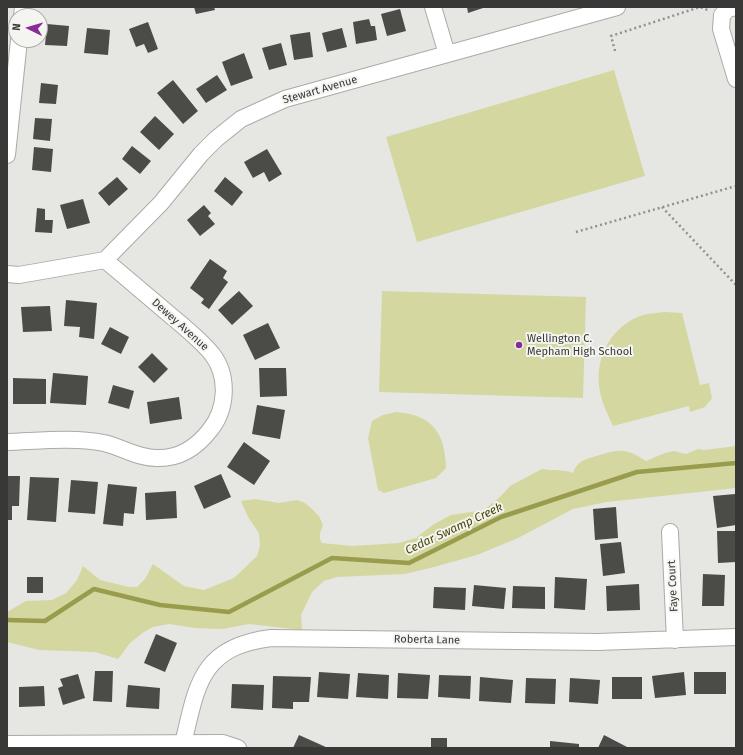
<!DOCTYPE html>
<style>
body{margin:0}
#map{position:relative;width:743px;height:755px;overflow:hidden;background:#e6e7e3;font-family:"Fira Sans",sans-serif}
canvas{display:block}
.frame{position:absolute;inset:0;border:8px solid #383837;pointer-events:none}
.north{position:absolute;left:8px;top:8px;width:40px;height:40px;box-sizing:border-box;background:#f4f4f0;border:1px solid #a9a9a6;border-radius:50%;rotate:275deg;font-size:11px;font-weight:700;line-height:16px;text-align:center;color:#383837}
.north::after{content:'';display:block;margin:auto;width:14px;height:18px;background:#892c96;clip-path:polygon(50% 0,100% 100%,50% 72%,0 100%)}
</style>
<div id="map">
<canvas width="743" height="755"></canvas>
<div class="frame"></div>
<div class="north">N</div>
</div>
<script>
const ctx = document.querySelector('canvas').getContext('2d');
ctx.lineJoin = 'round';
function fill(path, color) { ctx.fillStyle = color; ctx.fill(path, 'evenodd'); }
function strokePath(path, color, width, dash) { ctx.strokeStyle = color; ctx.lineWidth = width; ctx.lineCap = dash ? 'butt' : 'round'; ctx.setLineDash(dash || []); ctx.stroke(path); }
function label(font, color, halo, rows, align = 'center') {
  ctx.font = font + ' "Fira Sans",sans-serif'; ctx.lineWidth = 4; ctx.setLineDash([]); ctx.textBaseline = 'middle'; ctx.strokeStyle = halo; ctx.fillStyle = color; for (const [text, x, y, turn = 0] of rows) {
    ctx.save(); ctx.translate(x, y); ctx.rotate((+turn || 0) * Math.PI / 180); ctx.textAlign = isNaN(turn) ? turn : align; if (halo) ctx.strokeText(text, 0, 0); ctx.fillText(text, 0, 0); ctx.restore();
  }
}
fill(new Path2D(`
 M614 70 645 176 417 242 386 137Z
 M382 291 586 297 583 398 379 392Z
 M665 312 682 313 700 385 709 383 712 398 705 407 690 412 689 406 613 426C607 413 600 399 599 385 596 354 613 325 643 315 650 313 658 313 665 312Z
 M396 412C433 415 445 433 446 468L436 478 384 493 378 490 368 438 372 421 383 415Z
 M736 446V488L607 502 573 509 518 538 477 555 434 567 405 574 337 577 324 581 312 592 301 615 302 630 249 624 222 629 195 628 169 624 153 627 144 632 130 643 118 659 95 652 39 650 7 642V612L26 601 52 600 66 593 77 580 83 566 100 580 129 587H137L145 579 153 564 184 586 204 590 234 578 257 556 260 546 259 533 248 517 241 501 255 499 279 503 297 500 305 503 312 509 319 516 323 525C320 532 318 537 322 543L352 546 399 543 409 540 416 538 434 524 451 515 484 510 500 497 510 486 542 469C552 471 565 469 573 473 577 462 583 460 593 457 617 450 624 446 646 461L665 453 674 451 686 454 698 449 704 450Z`), '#d5d7a0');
strokePath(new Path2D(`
 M7 620 45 621 94 589 160 605 229 612 332 558 409 563 501 517 637 472 736 463`), '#9a9c4d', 4.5);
fill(new Path2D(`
 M194 7H214L215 10 196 14Z
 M467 7H486L468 13Z
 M400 9 406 31 387 36 381 14Z
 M369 19 371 26H375L377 40 356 44 353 22Z
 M148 22 158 49 148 53 144 44 136 47 129 29Z
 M47 24 69 26 67 46 45 45Z
 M87 28 110 30 108 55 84 53Z
 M342 28 347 47 327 52 322 33Z
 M310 32 313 57 294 60 290 35Z
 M281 43 287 65 269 70 262 48Z
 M244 53 253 78 231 86 222 62Z
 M217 75 227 90 206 103 196 89Z
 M173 80 198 111 183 124 157 93Z
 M41 83 58 85 56 104 39 103Z
 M155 116 174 134 159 150 140 132Z
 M35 118 52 119 50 141 33 139Z
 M132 146 151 161 140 174 122 159Z
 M34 147 53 149 51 172 32 170Z
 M267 149 282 174 269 182 264 172 253 178 244 162Z
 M117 177 128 189 109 206 98 193Z
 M225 177 243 192 232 206 214 191Z
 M83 199 90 223 67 229 60 205Z
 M204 205 211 213 208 216 215 224 200 236 187 220Z
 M37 208 45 209V220H53L52 233 35 232Z
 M210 259 227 271 223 278 228 282 209 309 201 303 204 299 190 288Z
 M239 291 253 306 232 325 218 310Z
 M66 300 97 303 94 339 79 337 80 327 64 326Z
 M50 306 52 331 23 332 21 307Z
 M268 323 280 348 255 360 243 335Z
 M110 327 129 337 121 354 101 344Z
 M152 353 168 369 154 383 138 367Z
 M259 368H286L287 396 260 397Z
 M53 373 88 376 86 405 50 403Z
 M13 378 46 379V404H13Z
 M113 385 134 391 129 409 108 403Z
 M179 397 182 419 150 424 147 402Z
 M257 405 285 410 280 439 252 434Z
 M244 442 270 461 254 485 227 467Z
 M221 474 231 497 204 509 194 486Z
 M7 476H20L19 506H12V520H7Z
 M30 477 59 478 56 522 27 520Z
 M71 480 98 482 95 514 68 512Z
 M108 484 137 487 134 514 124 513 123 526 103 524Z
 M176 491 177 518 146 520 145 493Z
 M735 494 736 525 717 528 713 496Z
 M616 507 618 538 595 540 593 509Z
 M717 531H736V562L718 563Z
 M621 542 625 573 603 576 600 544Z
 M703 574 725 575 724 606H702Z
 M27 577H43V593H27Z
 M555 577 587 579 585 610 554 608Z
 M639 584 640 610 607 611 606 586Z
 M474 585 506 588 504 609 472 606Z
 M513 586 545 587V609L512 608Z
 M434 587 466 588 465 610 433 608Z
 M156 634 177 643 165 672 144 663Z
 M95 671H113L112 702 93 701Z
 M319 672 350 674 348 699 317 697Z
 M684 672 686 695 655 698 652 676Z
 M694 672H726V694H694Z
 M358 673 389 675 388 699 356 697Z
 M398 673 430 675 428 699 397 698Z
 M78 674 85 698 63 705 58 688 63 686 60 679Z
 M439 675 471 676 470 699 438 697Z
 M273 676 311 677 309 702H293V709L272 708Z
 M480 677 513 680 511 703 479 701Z
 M612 677H642V699H612Z
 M526 678 556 679 555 704 525 703Z
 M570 678 600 680 598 704 569 702Z
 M232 684 264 685 263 710 231 708Z
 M128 685 160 688 159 709 126 707Z
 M44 686 45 706 19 707V687Z
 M299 735 328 748H293Z
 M604 735 629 748H598Z
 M431 738H447V748H431Z
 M550 741 579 744V748H550Z`), '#4b4b48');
const minor = new Path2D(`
 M433 7 447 54
 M736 7 728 9 722 15 721 29 736 79
 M22 16 23 7
 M7 155 19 40
 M7 274 19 275 105 260 161 203 201 154 216 139 241 119 285 99 617 7
 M7 442C39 441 73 437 104 443 121 447 138 458 156 458 179 459 197 447 210 430 227 409 229 376 212 354 198 337 179 323 163 309 143 292 124 276 105 260
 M670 532 675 640
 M7 744C79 744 151 744 223 743L238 748
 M183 744C197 685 200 647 271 638L598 642 736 637`);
strokePath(minor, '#aaaba7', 18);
strokePath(new Path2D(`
 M615 51 611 36 700 7 710 11
 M662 207 736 285
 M576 232 736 186`), '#91918f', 2.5, [2, 3]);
strokePath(minor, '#fff', 16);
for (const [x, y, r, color] of [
 [519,345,4,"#892c96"]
]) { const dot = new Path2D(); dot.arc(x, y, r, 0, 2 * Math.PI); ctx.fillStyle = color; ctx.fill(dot); strokePath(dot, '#f4f4f0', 1.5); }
label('11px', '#383837', '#f4f4f0', [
 ["Stewart Avenue",320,90,-16],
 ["Dewey Avenue",180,325,42],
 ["Faye Court",673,586,-93],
 ["Roberta Lane",427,640,1]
]);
label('11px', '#383837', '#f4f4f0', [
 ["Wellington C.",527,339],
 ["Mepham High School",527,352]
], 'left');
label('italic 12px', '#49490b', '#f4f4f0', [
 ["Cedar Swamp Creek",454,529,-25]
]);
</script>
